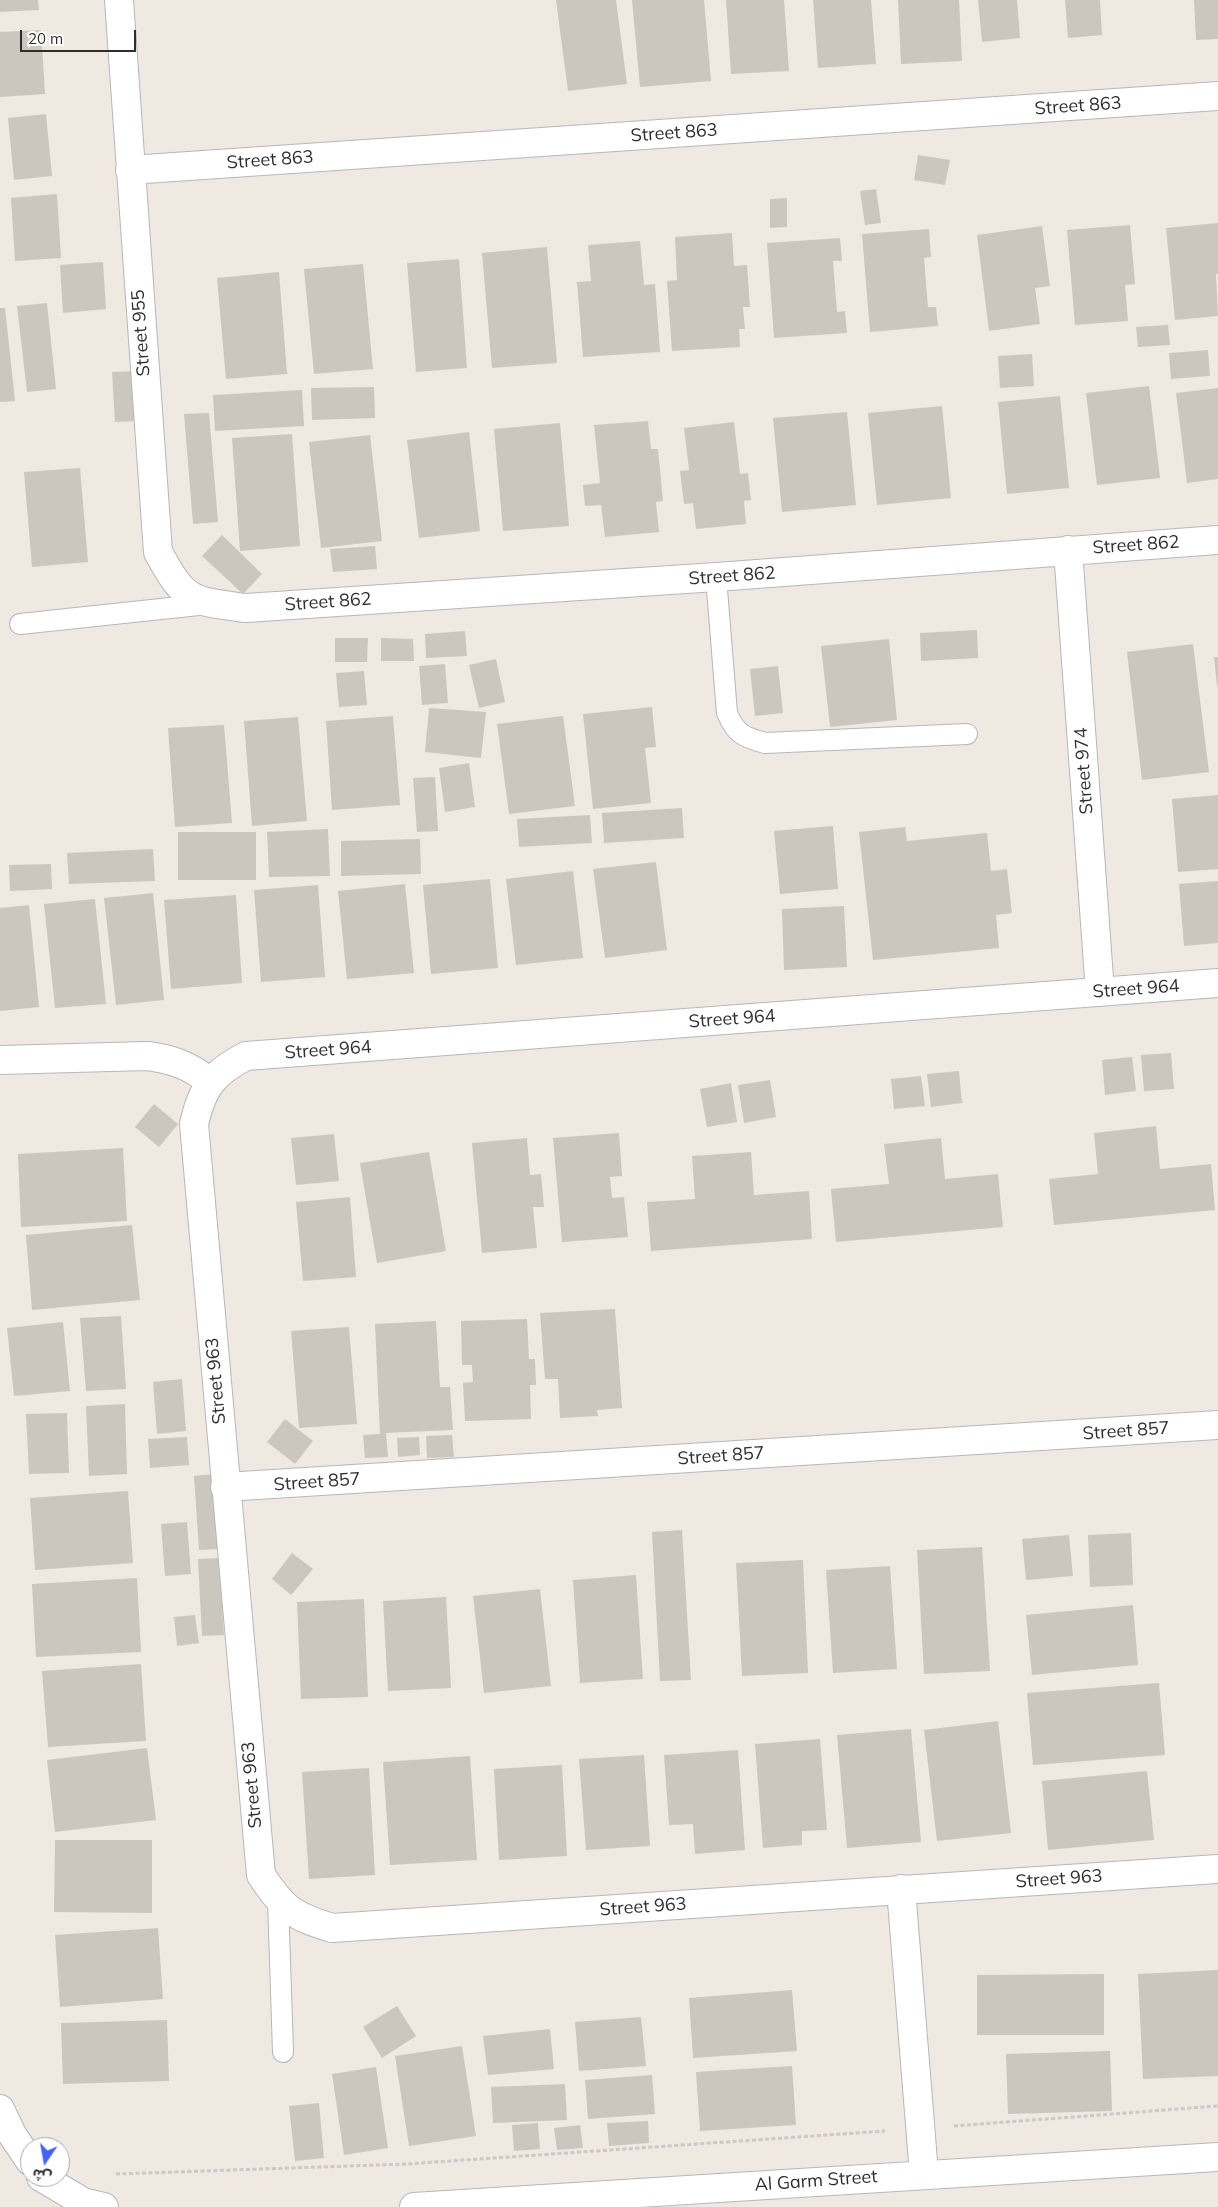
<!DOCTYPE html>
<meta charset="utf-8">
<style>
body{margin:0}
#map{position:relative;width:1218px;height:2207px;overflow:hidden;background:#efe9e1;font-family:Mulish,"Noto Sans Arabic",sans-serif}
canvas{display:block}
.north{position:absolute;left:20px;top:2137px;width:50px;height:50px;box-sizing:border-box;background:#fff;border:1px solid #ababab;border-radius:50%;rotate:192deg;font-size:14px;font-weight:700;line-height:20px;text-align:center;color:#2e2e2e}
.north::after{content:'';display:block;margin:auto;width:18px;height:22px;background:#4264fb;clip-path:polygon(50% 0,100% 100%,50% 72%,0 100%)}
.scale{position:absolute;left:20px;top:30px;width:116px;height:22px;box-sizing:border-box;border:2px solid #2e2e2e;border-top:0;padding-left:6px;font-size:15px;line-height:18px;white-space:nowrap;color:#2e2e2e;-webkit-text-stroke:4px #fff;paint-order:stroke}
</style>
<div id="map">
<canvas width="1218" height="2207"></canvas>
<div class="north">ش</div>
<div class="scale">20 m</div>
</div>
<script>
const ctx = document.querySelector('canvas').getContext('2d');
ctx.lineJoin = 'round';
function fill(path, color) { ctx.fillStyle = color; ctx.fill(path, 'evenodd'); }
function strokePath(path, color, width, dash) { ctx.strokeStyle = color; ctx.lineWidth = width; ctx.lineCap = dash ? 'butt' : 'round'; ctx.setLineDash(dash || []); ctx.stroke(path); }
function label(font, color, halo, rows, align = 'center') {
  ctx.font = font + ' Mulish,sans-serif'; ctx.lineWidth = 4; ctx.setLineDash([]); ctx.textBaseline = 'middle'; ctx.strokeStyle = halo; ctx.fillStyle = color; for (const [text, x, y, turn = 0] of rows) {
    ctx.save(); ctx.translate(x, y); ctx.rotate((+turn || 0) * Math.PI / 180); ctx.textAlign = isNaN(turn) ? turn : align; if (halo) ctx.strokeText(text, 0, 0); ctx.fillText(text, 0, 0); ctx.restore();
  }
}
fill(new Path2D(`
 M0 0H38L39 10 0 12Z
 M556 0H616L627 84 568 91Z
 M632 0H704L711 81 640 87Z
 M726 0H784L789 71 731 74Z
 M813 0H871L876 64 818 68Z
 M898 0H959L962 61 901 64Z
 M978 0H1017L1020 38 982 42Z
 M1065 0H1100L1102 35 1068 38Z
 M1194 0H1218V39L1196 40Z
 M41 30 45 94 0 97V32Z
 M46 114 52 176 14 180 8 118Z
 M918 155 950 160 945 185 914 180Z
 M876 189 881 223 865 225 860 191Z
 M57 194 61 258 15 261 11 198Z
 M787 198V227L770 228V199Z
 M1218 223V274H1216L1218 316 1175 320 1166 228Z
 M1130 225 1135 284 1125 285 1128 321 1075 325 1067 230Z
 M1042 226 1050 286 1035 288 1040 324 989 331 977 235Z
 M929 229 931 257 924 258 928 307H936L938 326 870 332 862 234Z
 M732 233 734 266 747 265 750 307H743L745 329H739L740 347 672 351 667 281 677 280 675 237Z
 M840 238 842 261H833L837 312 845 311 847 333 774 338 767 243Z
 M640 241 644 285 655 284 660 352 583 357 577 282 591 281 588 245Z
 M547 247 557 363 492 368 482 253Z
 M459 259 467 368 416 372 407 263Z
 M103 262 106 309 63 313 60 265Z
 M363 264 373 369 314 374 304 269Z
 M279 272 287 374 226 379 217 278Z
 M47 303 56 389 27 392 17 306Z
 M0 308H5L15 401 0 402Z
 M1168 325 1170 345 1138 347 1136 327Z
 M1208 350 1210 376 1171 379 1169 353Z
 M1032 354 1034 386 1000 388 998 356Z
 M136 371 139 421 115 422 112 372Z
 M1149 386 1160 478 1097 485 1086 393Z
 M374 387 375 418 312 420 311 388Z
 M1218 388V479L1187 483 1176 393Z
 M302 390 304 426 215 431 213 395Z
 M1060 396 1069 488 1007 494 998 402Z
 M942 406 951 498 877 505 868 413Z
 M847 412 856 505 782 512 773 418Z
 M209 413 218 522 193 524 184 414Z
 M648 421 651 449H658L663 501 656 502 659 532 605 537 601 505 585 506 583 485 600 483 594 425Z
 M734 422 740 474 748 473 751 500 744 501 746 524 696 529 693 503 684 504 680 471 689 470 684 428Z
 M560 423 569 526 503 531 494 429Z
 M469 432 480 531 419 538 407 440Z
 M292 434 300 546 240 551 232 438Z
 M370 435 382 541 321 548 309 442Z
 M80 468 88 562 32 567 24 472Z
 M222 535 262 574 243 594 202 556Z
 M375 546 377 569 333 572 330 549Z
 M977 630 978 658 921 661 920 633Z
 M465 631 467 656 426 658 425 634Z
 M335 638H368L367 662H335Z
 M381 638 413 639 414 661H381Z
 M889 639 897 720 830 727 821 646Z
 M1193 644 1209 772 1142 780 1127 652Z
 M1214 657H1218V686H1217Z
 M496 659 505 702 479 708 469 665Z
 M445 664 448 703 422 705 419 666Z
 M778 666 783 713 755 716 750 669Z
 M364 671 367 705 339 707 336 673Z
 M652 707 656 747 645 748 651 803 593 809 583 714Z
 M429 708 486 712 481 758 425 752Z
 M393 716 400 805 332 810 326 721Z
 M563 716 575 806 509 814 497 724Z
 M298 717 307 821 252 826 244 721Z
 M224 725 232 823 175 827 168 728Z
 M469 763 475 807 445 812 439 768Z
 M435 777 438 831 417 832 413 778Z
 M1218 795V869L1178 872 1172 799Z
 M682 808 684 838 604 843 602 813Z
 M590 815 592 843 519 847 517 819Z
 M833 826 838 889 780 894 774 831Z
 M905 827 907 841 987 833 991 871 1007 869 1012 913 996 915 999 948 873 960 859 832Z
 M328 829 330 876 269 877 267 832Z
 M178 832H256V880H178Z
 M420 839 421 874 341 876V841Z
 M153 849 155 881 69 884 67 853Z
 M656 862 667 950 605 958 593 869Z
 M51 864 52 889 10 891 9 865Z
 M573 871 583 958 516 965 506 879Z
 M490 879 498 968 431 974 423 885Z
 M1218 881V943L1184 946 1179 884Z
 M405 884 414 973 347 979 338 891Z
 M318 885 325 977 261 982 254 890Z
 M153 893 164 1000 116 1005 104 898Z
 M236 895 242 983 171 989 164 900Z
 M95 899 106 1004 55 1008 44 904Z
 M29 905 39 1007 0 1011V908Z
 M844 906 847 967 784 970 782 909Z
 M1171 1053 1174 1089 1144 1091 1141 1055Z
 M1132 1057 1136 1091 1105 1095 1102 1060Z
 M959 1071 962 1103 931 1107 927 1074Z
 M921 1076 925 1106 894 1109 891 1079Z
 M770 1080 776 1117 744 1123 738 1085Z
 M731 1083 737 1122 707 1127 700 1089Z
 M154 1104 178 1124 159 1147 135 1127Z
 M1156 1126 1160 1169 1211 1164 1215 1210 1054 1225 1049 1179 1098 1174 1094 1133Z
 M619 1133 622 1176 610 1177 612 1198 624 1197 628 1237 562 1242 553 1138Z
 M334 1134 339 1181 296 1185 291 1138Z
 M527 1138 530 1175 541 1174 544 1207H533L537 1248 482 1253 472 1143Z
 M941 1138 945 1179 998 1174 1003 1227 836 1242 831 1189 889 1184 884 1144Z
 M123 1148 127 1221 21 1227 18 1154Z
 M429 1152 446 1251 377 1263 360 1163Z
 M751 1152 754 1195 809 1191 812 1239 651 1251 647 1202 695 1199 692 1156Z
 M350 1197 356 1277 303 1281 296 1202Z
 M132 1225 140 1300 32 1310 26 1235Z
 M615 1309 622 1408 597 1410 598 1416 560 1418 558 1379H545L540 1313Z
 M121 1316 126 1389 86 1391 80 1318Z
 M527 1319 529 1359H535L536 1385H530L531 1419 465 1421 463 1383 473 1382 472 1365H462L461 1321Z
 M436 1321 440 1387H450L453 1430 386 1433 388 1457 365 1458 363 1435 380 1434 375 1324Z
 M63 1322 70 1391 14 1396 7 1328Z
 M349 1327 357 1424 299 1428 291 1331Z
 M182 1379 186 1431 157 1434 153 1382Z
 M125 1404 127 1474 89 1476 86 1406Z
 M67 1413 69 1473 29 1474 26 1414Z
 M285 1419 313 1441 295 1464 267 1442Z
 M452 1435 454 1457 427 1458 426 1436Z
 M187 1437 189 1465 150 1468 148 1439Z
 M419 1437 420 1455 398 1457 397 1438Z
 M214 1474 219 1549 199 1550 194 1476Z
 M128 1491 133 1563 35 1570 30 1498Z
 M187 1522 191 1574 165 1576 161 1524Z
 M682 1530 691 1680 660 1681 652 1532Z
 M1131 1533 1133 1585 1090 1587 1088 1535Z
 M1069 1535 1073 1576 1026 1580 1022 1539Z
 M982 1547 990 1671 924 1674 917 1550Z
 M292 1553 313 1569 291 1595 272 1579Z
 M219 1558 224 1635 202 1636 198 1559Z
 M803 1560 808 1673 742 1676 736 1563Z
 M890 1566 897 1669 833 1673 826 1570Z
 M636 1575 643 1679 580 1683 573 1580Z
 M137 1578 141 1652 36 1657 32 1584Z
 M540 1589 551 1686 484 1693 473 1596Z
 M446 1597 451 1688 388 1691 383 1601Z
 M364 1599 368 1697 301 1699 297 1602Z
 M1133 1605 1138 1665 1032 1675 1026 1615Z
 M195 1615 199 1643 177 1646 174 1617Z
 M141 1664 146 1741 48 1747 42 1671Z
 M1159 1683 1165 1755 1033 1765 1027 1693Z
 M998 1721 1011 1833 937 1841 924 1730Z
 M911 1729 921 1842 847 1848 837 1735Z
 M820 1739 827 1830 802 1831V1845L763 1848 755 1744Z
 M147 1748 156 1820 55 1832 47 1760Z
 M738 1750 745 1850 695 1854 693 1824 669 1825 664 1755Z
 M644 1755 650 1846 586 1850 579 1759Z
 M470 1756 477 1860 390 1865 383 1762Z
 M562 1765 567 1856 499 1860 494 1769Z
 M369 1768 375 1875 309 1879 302 1772Z
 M1147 1771 1154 1840 1048 1850 1042 1781Z
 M55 1840H152V1913L54 1912Z
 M158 1928 163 1999 60 2007 55 1935Z
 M1218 1970V2076L1143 2079 1138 1974Z
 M1104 1974V2035H977V1975Z
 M792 1990 797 2051 693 2058 689 1998Z
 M397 2006 416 2036 382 2058 363 2027Z
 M641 2017 646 2066 579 2071 575 2022Z
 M167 2020 169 2081 63 2084 61 2023Z
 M550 2029 554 2069 488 2075 483 2036Z
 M462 2046 476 2136 409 2146 395 2056Z
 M1110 2051 1112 2111 1008 2114 1006 2054Z
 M792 2066 796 2125 700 2131 696 2072Z
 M376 2067 388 2148 344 2155 332 2074Z
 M652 2075 655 2114 588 2119 585 2080Z
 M565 2084 567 2120 493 2123 491 2087Z
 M319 2103 324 2158 295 2161 289 2106Z
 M648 2121 649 2143 609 2146 607 2123Z
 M538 2123 540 2149 514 2151 512 2125Z
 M580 2125 583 2148 557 2150 554 2128Z`), '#cbc7bf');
const lane = new Path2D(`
 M716 577 727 713C736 734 743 737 765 743L967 734
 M20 624 208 604
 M278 1901 283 2052`);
const street = new Path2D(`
 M119 0 158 552C185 602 191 601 246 608L716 577 1218 540
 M130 170 1218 96
 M1068 550 1100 992
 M1218 983 246 1056C213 1073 202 1088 194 1124L261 1875C284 1910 293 1916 332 1928L1218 1869
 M0 1060 147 1056C172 1059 191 1066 210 1082
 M225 1487 1218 1425
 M901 1889 924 2174
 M0 2109 13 2136 30 2161
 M41 2177 83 2202 104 2207
 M414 2207 1218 2157`);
strokePath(lane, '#b4b7c1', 22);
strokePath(street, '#b4b7c1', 30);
strokePath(new Path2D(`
 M954 2126 1218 2106
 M116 2174 407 2164 885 2131`), '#c9c9c9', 3, [4, 2.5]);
strokePath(lane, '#fff', 20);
strokePath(street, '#fff', 28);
label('18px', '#2e2e2e', '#fff', [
 ["Street 863",1078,106,-4],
 ["Street 863",674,133,-4],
 ["Street 863",270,160,-4],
 ["Street 955",141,333,-94],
 ["Street 862",1136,545,-4],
 ["Street 862",732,576,-4],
 ["Street 862",328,602,-4],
 ["Street 974",1084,771,-94],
 ["Street 964",1136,989,-4],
 ["Street 964",732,1019,-4],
 ["Street 964",328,1050,-4],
 ["Street 963",216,1381,-95],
 ["Street 857",1126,1431,-4],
 ["Street 857",721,1456,-4],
 ["Street 857",317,1482,-4],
 ["Street 963",252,1785,-95],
 ["Street 963",1059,1879,-4],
 ["Street 963",643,1907,-4],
 ["Al Garm Street",816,2181,-4]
]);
</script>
